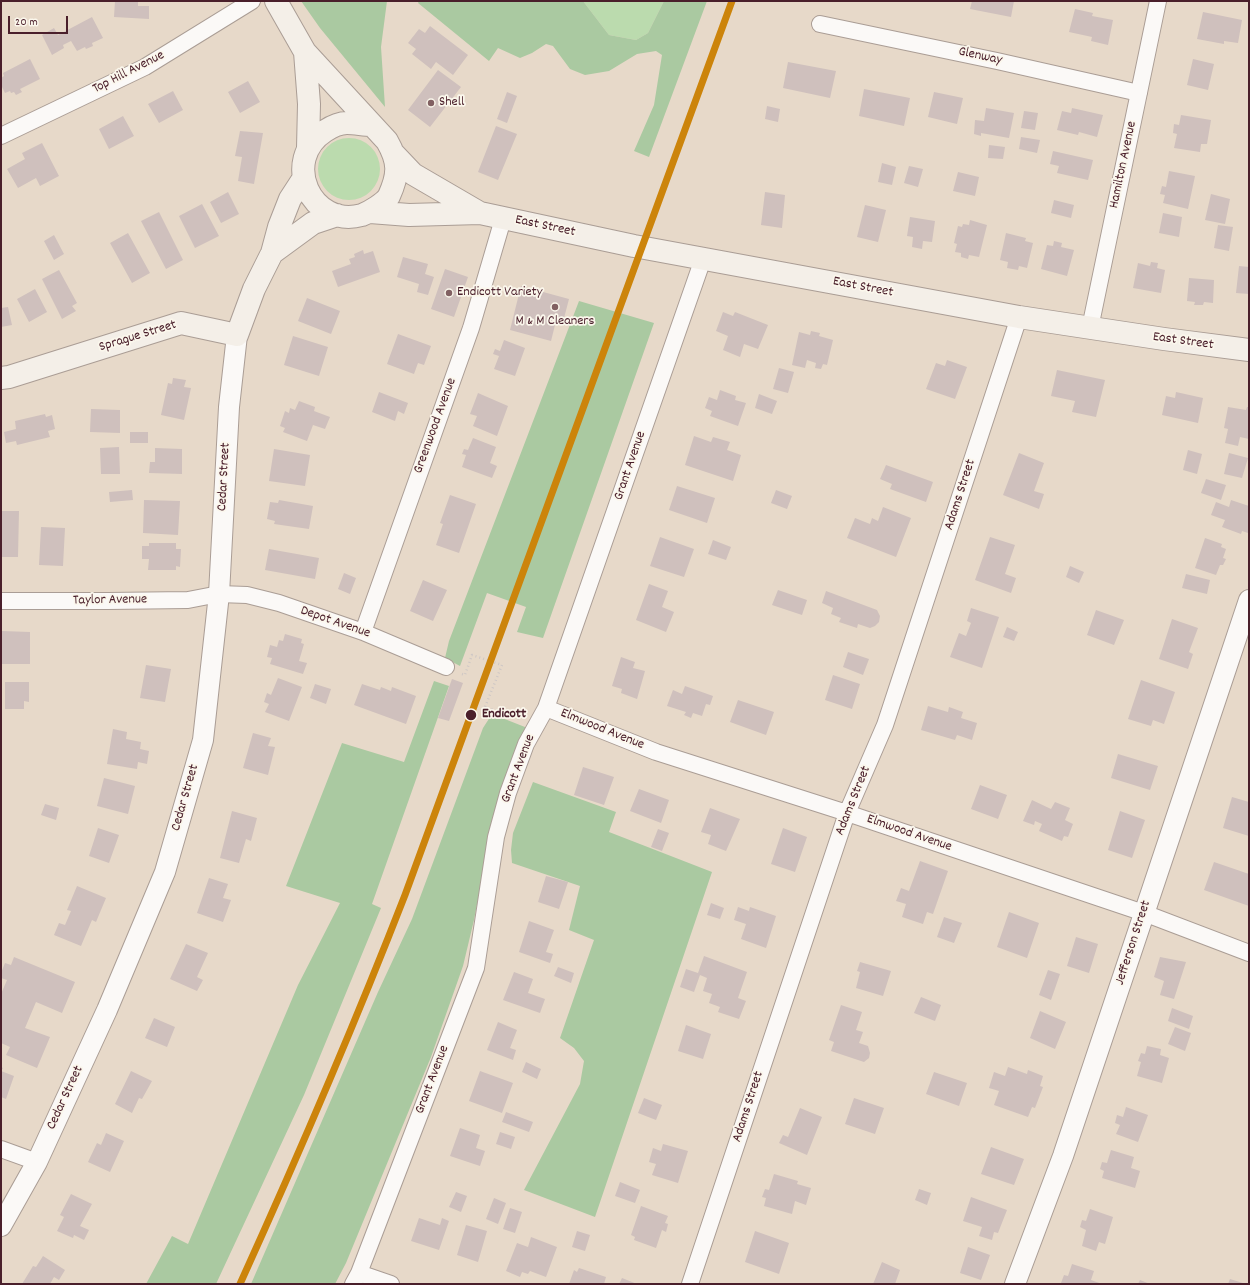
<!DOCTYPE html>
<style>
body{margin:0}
#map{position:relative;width:1250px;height:1285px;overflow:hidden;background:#e7d9c9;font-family:Dekko,sans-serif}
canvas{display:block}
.frame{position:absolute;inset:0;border:2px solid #4a1f2b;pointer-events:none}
.scale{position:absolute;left:8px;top:16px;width:60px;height:18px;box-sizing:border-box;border:2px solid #4a1f2b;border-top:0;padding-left:5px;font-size:12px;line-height:14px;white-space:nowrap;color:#4a1f2b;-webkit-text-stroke:3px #fbf7ec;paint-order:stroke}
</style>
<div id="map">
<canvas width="1250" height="1285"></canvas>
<div class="frame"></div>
<div class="scale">20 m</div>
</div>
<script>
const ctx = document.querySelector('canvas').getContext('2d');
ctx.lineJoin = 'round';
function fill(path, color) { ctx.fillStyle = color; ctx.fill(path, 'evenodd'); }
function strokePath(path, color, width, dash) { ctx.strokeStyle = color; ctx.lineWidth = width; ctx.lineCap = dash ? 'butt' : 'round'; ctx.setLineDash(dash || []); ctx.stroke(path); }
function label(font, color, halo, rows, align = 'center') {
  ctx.font = font + ' Dekko,sans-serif'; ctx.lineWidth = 3.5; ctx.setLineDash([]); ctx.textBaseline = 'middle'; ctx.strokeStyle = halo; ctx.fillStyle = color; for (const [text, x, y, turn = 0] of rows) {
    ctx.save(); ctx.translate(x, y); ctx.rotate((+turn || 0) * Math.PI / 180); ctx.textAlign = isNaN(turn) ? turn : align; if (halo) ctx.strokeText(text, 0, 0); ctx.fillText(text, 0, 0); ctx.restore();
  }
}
fill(new Path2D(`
 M583 1H664L648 33 636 40 609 35Z
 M318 169a31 31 0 1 1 62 0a31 31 0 1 1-62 0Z`), '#bbdbae');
fill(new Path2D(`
 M301 1H387L381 47 385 107 320 28Z
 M419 1H583L609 35 636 40 648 33 664 1H707L649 157 634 151 654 105 662 55 656 51 637 54 609 71 585 75 570 69 553 46 546 44 532 53 520 58 498 48 489 61 418 3Z
 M579 301 654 323 543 638 517 632 526 607 487 593 460 666 445 658 449 641Z
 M434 681 449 686 372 904 381 908 304 1095 216 1284H146L172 1236 188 1244 298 985 340 903 286 886 342 743 404 762Z
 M492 714 530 729 484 868 474 920 463 966 431 1057 346 1263 335 1284H251L378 992 412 919 483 728Z
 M533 782 616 812 609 832 712 872 595 1217 524 1190 580 1084 584 1061 574 1048 560 1038 594 940 569 930 580 886 512 863 511 850 513 833Z`), '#aac9a1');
fill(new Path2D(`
 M115 1H138V6H149V19L114 17Z
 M972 1H1014L1011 17 970 9Z
 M1075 9 1093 13 1092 16 1113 20 1108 45 1091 41 1092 37 1069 32Z
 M1203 12 1242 20 1238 43 1224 41V44L1197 39Z
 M92 17 103 38 92 43 93 46 86 49 85 47 77 51 71 41 63 45 64 48 52 55 42 35 54 28 58 35Z
 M430 26 468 55 453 75 436 62 431 69 412 54 416 49 408 43 419 29 425 33Z
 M30 59 40 79 20 89 22 92 16 95 14 92 11 93 10 91 5 93 1 85V78L4 76 3 73Z
 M1193 59 1214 64 1208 90 1187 85Z
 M788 62 836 71 830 98 783 88Z
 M438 70 461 87 430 127 408 110Z
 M248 81 260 102 240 113 228 92Z
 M864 89 910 98 904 126 859 116Z
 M173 91 183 110 159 123 148 104Z
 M507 92 517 96 507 123 497 119Z
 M934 92 963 98 957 124 928 117Z
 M767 106 780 109 778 122 765 119Z
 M986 108 1014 113 1009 138 981 133V136L974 134 975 120 984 121Z
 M1072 108 1103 115 1097 137 1079 132 1078 135 1057 130 1062 111 1071 113Z
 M1024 111 1038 113 1035 130 1021 128Z
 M1181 115 1211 120 1207 144H1201L1200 152 1174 148 1177 134 1173 133 1174 124 1179 125Z
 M123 116 134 136 109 149 99 129Z
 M496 126 517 134 498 180 478 172Z
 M240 131 263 133 254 184 238 181 242 157 235 156Z
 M1021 137 1040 140 1037 153 1019 149Z
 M42 143 59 176 40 186 36 178 18 188 7 169 25 159 22 153Z
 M989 145 1005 147 1003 159 988 158Z
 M1053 151 1093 160 1088 180 1057 173 1059 166 1050 164Z
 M882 163 896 167 892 185 878 182Z
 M909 166 923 169 918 187 904 183Z
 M1169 171 1195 176 1188 209 1163 203 1165 195 1160 194 1162 186 1166 187Z
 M958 172 979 177 975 196 953 191Z
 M228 192 239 214 221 223 210 202Z
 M765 192 785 195 782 228 761 225Z
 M1211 194 1230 199 1225 224 1205 220Z
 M1054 200 1074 205 1071 218 1051 213Z
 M202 204 219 236 195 248 179 216Z
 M865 205 886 210 878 242 857 237Z
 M159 212 183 260 166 269 141 221Z
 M1163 213 1182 217 1179 237 1159 233Z
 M910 217 935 221 932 242 923 241 922 249 912 247 913 237 907 236Z
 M970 220 987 225 979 257 969 255 968 259 961 257V253L955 252 957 244 954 243 958 226 962 227 963 224 969 225Z
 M1218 225 1233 227 1229 251 1214 248Z
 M128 233 150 273 132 283 110 243Z
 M1006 233 1026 238 1025 241 1033 243 1027 268 1019 266 1018 270 1007 268 1008 262 1000 260Z
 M54 235 64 254 54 260 44 241Z
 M1054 241 1062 243 1061 247 1074 250 1067 276 1041 269 1047 245 1053 246Z
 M363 250 364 254 373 251 380 272 338 287 332 271 351 264 349 259 355 257 354 254Z
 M403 257 428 264 425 274 434 277 428 295 417 292 419 284 397 277Z
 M1151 262 1158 263 1157 268 1165 270 1161 293 1133 288 1138 263 1150 266Z
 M1239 266 1249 267V294L1236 293Z
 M445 269 468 277 454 317 431 309Z
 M59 270 77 303 72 306 76 311 62 319 42 279Z
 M1189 278 1214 280 1213 303 1204 302 1203 305H1194L1195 302 1187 301Z
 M521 286 569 299 563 322 556 321 551 341 510 330Z
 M35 289 47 312 29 322 17 299Z
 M307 298 340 311 331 334 298 321Z
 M8 307 12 325 1 327V308Z
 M723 312 733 316 735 312 768 325 758 349 744 344 740 357 723 350 728 336 716 331Z
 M811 331 820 333 819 336 833 340 827 365 823 364 821 369 815 368 816 363 807 360 805 368 792 365 799 332 810 335Z
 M398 334 431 346 424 365 418 363 414 374 387 364Z
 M293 336 328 347 319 376 284 365Z
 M504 340 525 348 515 376 494 369 499 356 493 354 495 349 500 351Z
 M947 360 967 367 955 399 926 389 936 363 945 366Z
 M779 368 794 372 788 393 773 389Z
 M1057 370 1105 380 1096 417 1072 412 1075 401 1051 396Z
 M173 378 186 380 184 387 191 388 184 420 161 415 168 383 172 384Z
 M720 390 736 396 735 400 746 403 738 426 710 416 712 411 705 408 709 397 717 400Z
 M379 392 408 403 404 414 398 411 395 421 372 412Z
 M1176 392 1203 398 1198 423 1162 415 1166 396 1175 398Z
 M478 393 508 406 497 436 473 426 477 416 470 414Z
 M759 394 777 401 772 414 755 408Z
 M299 401 315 407 314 411 330 417 325 429 313 425 307 441 283 432 285 428 280 426 285 411 289 413 290 408 295 410Z
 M1228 407 1246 410 1247 407H1249V439L1240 437 1238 446 1225 443 1228 429 1224 428Z
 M91 409 120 410V433L90 432Z
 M45 414 46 417 52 415 55 429 48 431 50 437 17 445 16 441 6 443 4 432 16 429 15 421Z
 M130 432H148V443H130Z
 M694 436 711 442 713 437 730 442 727 450 741 455 733 481 685 465Z
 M473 438 496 447 490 463 497 466 492 478 462 467 466 455 462 454 464 449 468 450Z
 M119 447 120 474H101L100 448Z
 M155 448 182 449V474L149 473 150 462H155Z
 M274 449 310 455 305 486 269 481Z
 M1188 450 1202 454 1197 474 1183 470Z
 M1019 453 1044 463 1034 491 1044 494 1039 509 1003 495Z
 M1229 453 1248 458 1242 478 1224 474Z
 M886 465 933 482 926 502 890 489 892 484 880 479Z
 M1206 479 1226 485 1221 500 1201 493Z
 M677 486 715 498 707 523 669 510Z
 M132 490 133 500 110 502 109 492Z
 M776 490 792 496 787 509 771 503Z
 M450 495 476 504 459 553 436 545 443 524 440 523Z
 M144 500 180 501 178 535 143 533Z
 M279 500 313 506 309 529 274 524 275 521 267 519 270 502 278 503Z
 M1231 500 1249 506 1248 533 1242 531 1241 534 1222 527 1225 520 1211 515 1216 502 1229 507Z
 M883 507 911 518 896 557 847 538 855 518 870 524 872 518 878 521Z
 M1 511H19L18 557H1Z
 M41 527 65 528 63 566 39 565Z
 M660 537 694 549 684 577 650 566Z
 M990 537 1015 545 1005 574 1016 578 1011 593 975 580Z
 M1205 538 1222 544 1221 547 1226 549 1223 558 1226 559 1223 565H1220L1216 575 1195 568Z
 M713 540 731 547 726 560 708 554Z
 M149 543H176V549H181L180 567 176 566V570H148L149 559H142V546H149Z
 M269 549 319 558 315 579 265 570Z
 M1070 566 1084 572 1079 583 1066 577Z
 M344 573 356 578 350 594 338 589Z
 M1186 574 1210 580 1207 594 1182 588Z
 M423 580 447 590 433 621 410 611Z
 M649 584 668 591 662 607 674 612 666 632 636 620Z
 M778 590 807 600 802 615 772 605Z
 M826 591 877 610 880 616 879 622 875 626 870 628 858 624 857 628 839 622 841 618 831 614 833 608 822 603Z
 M971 608 999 617 982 668 950 657 959 633 966 636 971 623 967 621Z
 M1096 610 1124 620 1114 645 1087 635Z
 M1172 619 1198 628 1189 652 1193 654 1188 669 1159 659Z
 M1007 627 1018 632 1014 641 1003 637Z
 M2 631 30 632V664H1Z
 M285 634 302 639 301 643 304 644 299 661 307 663 303 674 270 664 272 658 267 657 270 645 277 647 279 640 283 641Z
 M848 652 869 659 863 675 843 667Z
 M621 657 635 662 633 668 645 671 637 699 621 693 622 689 612 686Z
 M146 665 171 669 165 702 140 698Z
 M833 675 860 684 852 709 825 700Z
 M278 678 302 687 289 721 265 712 269 704 264 702 267 693 271 695Z
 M452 679 463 683 449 721 438 718Z
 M1141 680 1175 692 1164 724 1153 720 1151 726 1128 719Z
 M5 682H29V702L24 701V709H5Z
 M315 684 331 689 326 704 310 698Z
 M362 684 380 690 381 687 391 691 392 687 416 696 406 724 354 705Z
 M685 686 713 696 710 705 706 704 702 716 693 713 691 718 684 715 686 712 667 706 673 690 682 694Z
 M738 700 774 712 766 735 730 722Z
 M928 706 948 712 949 707 963 712 961 718 977 723 972 740 957 735 955 740 921 730Z
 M113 729 127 732 126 739 141 742 140 749 149 751 147 764 138 762 137 769 107 764Z
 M253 733 271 738 268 746 275 747 268 775 243 768Z
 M1118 754 1158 766 1150 790 1111 778Z
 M583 767 614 777 604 805 574 795Z
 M104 778 135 786 128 814 97 806Z
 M980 785 1007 795 998 819 971 809Z
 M639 789 669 800 661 823 630 811Z
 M1232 797 1249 802V836L1223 828Z
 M1032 800 1051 809 1055 802 1070 808 1065 820 1073 824 1068 837 1064 836 1062 841 1039 831 1042 824 1035 821 1034 825 1023 821Z
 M45 804 59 808 56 820 41 815Z
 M710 808 740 819 726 851 708 844 711 835 701 832Z
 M232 811 257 818 251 841 246 839 239 863 220 858Z
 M1120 811 1145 820 1132 858 1108 850Z
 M98 828 119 835 109 863 89 856Z
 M783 828 807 837 795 872 771 864Z
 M658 829 669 833 662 851 651 847Z
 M920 861 948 871 933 914 927 912 923 924 902 917 906 904 896 901 901 888 909 891Z
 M1214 862 1249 874V906L1204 890Z
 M546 876 568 882 559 909 538 902Z
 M209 878 228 884 223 898 231 900 223 922 197 913Z
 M77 886 106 898 96 922 92 920 81 946 54 935 59 923 65 925 71 911 67 910Z
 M711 903 724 908 720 919 707 915Z
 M738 907 749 911 750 907 776 916 766 948 741 939 746 924 734 920Z
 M1009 912 1039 923 1027 958 997 947Z
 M944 917 962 923 954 943 937 937Z
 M529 921 554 930 546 952 553 954 550 963 519 952Z
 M1076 937 1098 944 1089 973 1067 966Z
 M186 944 208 953 197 977 203 980 197 991 170 979Z
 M704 956 747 972 738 998 746 1001 739 1019 718 1012 720 1007 709 1003 712 994 703 991 707 978 700 975 694 992 680 987 686 969 698 973Z
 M14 957 75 982 62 1013 36 1002 25 1028 50 1037 37 1068 6 1055 10 1047 1 1043V994L7 980 1 978V973L5 963 11 965Z
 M1160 957 1186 962 1174 999 1160 995 1164 981 1154 977Z
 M860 962 891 971 883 996 856 988 860 972 857 971Z
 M558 967 574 973 571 983 554 976Z
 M1048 970 1060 974 1051 1000 1039 995Z
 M514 972 533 979 528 993 545 999 540 1013 503 1000Z
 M921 997 941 1005 935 1021 914 1013Z
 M841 1005 862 1012 856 1030 863 1032 859 1043 868 1046 870 1053 869 1058 864 1062 831 1051 834 1042 829 1040Z
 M1172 1008 1193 1016 1189 1029 1168 1021Z
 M1040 1011 1066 1022 1055 1049 1030 1038Z
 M154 1018 175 1027 167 1047 145 1038Z
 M498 1022 517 1030 510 1048 516 1050 513 1060 487 1050Z
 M686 1025 711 1034 703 1059 678 1051Z
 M1175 1027 1191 1033 1185 1051 1168 1044Z
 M1147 1046 1161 1049 1160 1055 1169 1058 1162 1083 1137 1076 1141 1062 1138 1061 1141 1053 1145 1054Z
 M526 1062 541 1069 537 1079 522 1072Z
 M1 1067 3 1068 1 1071 14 1076 6 1099 1 1097Z
 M1008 1067 1027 1074 1028 1070 1043 1076 1040 1086 1043 1087 1035 1108 1032 1107 1028 1117 994 1105 999 1091 989 1088 994 1072 1005 1076Z
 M131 1071 152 1081 142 1099 139 1098 132 1113 115 1104Z
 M480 1071 513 1083 502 1113 469 1101Z
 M934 1072 967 1083 959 1106 926 1094Z
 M644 1098 662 1105 656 1120 638 1113Z
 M854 1098 884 1108 875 1134 845 1124Z
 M1126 1107 1148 1115 1138 1142 1116 1134 1120 1125 1115 1123 1117 1115 1123 1117Z
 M800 1108 822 1117 807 1155 779 1143 783 1135 788 1137Z
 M506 1112 533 1122 529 1132 502 1122Z
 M460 1128 480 1135 476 1148 485 1151 480 1166 450 1156Z
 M500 1132 515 1137 511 1149 496 1144Z
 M106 1133 124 1141 110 1172 88 1162 97 1143 101 1145Z
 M663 1144 688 1151 678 1183 652 1175 656 1164 649 1162 653 1148 661 1151Z
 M991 1147 1024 1159 1014 1185 981 1174Z
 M1111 1150 1134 1157 1131 1168 1140 1171 1135 1188 1102 1178 1104 1171 1100 1169 1102 1162 1107 1163Z
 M774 1174 798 1181 797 1184 811 1188 806 1205 795 1201 792 1214 764 1206 766 1198 762 1197 765 1189 769 1190Z
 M620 1182 640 1190 635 1203 615 1196Z
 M919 1189 931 1193 927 1205 915 1200Z
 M456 1192 467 1196 461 1212 449 1207Z
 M71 1194 92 1204 80 1226 89 1230 84 1240 74 1235 73 1238 57 1231 64 1217 60 1215Z
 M971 1197 1007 1210 998 1233 994 1232 992 1240 979 1236 982 1227 963 1221Z
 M494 1198 506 1203 498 1224 486 1219Z
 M641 1206 668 1216 665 1223 668 1224 666 1232 662 1230 656 1248 634 1240 635 1237 631 1235Z
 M510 1208 522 1212 515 1233 503 1229Z
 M1090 1209 1113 1217 1105 1244 1099 1242 1096 1251 1082 1246 1086 1230 1080 1227 1082 1220 1086 1221Z
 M419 1218 440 1225 442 1218 449 1221 439 1250 411 1241Z
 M466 1225 487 1231 478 1262 457 1255Z
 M577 1231 590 1235 585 1251 572 1247Z
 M755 1231 789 1243 779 1274 745 1262Z
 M531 1237 557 1247 546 1277 530 1271 528 1274 522 1272 520 1277 506 1271 517 1243 528 1247Z
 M968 1247 990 1255 981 1280 960 1273Z
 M43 1256 65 1270 59 1280 54 1277 50 1284H22L33 1266 36 1267Z
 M882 1262 900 1270 895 1284H873Z
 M1072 1264 1094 1271 1091 1280 1102 1284H1065L1061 1283 1064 1275 1068 1276Z
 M579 1268 606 1277 604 1284H569L574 1270 577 1272Z
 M622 1278 637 1284H619Z
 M1230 1279 1246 1284H1228Z
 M1140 1280 1150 1284H1138Z`), '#cfc0bd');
const minor = new Path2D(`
 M820 24 997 61 1139 93
 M1 136 145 67 252 1
 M1090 328 1158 1
 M1 601H108L188 600 219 594 247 595 279 603 363 632 446 667
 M363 632 471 328 503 219
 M546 708 656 752 847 813 1144 913 1249 953
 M1 1149 37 1162
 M359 1273 391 1284
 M353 1284 359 1273 476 968 496 837 508 793 526 744 546 708 703 259
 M690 1284 847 813 885 725 1019 317`);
const tertiary = new Path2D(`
 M1 1226 37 1162 107 1010 165 872 203 740 219 594 229 407 237 335
 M1015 1284 1063 1156 1249 600`);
const secondary = new Path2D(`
 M276 1 305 52 387 141C399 162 399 174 389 196 385 203 370 212 362 215 311 229 280 160 325 131 331 127 339 123 347 123 355 123 364 125 371 125
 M305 52 309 104 308 148
 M394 154 413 174 480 213
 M370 212 409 215 480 213 634 246 1019 317 1164 339 1249 350
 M272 253 313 223 337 215
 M1 378 9 377 181 323 237 335 254 289 272 253 279 227 290 199 303 179`);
strokePath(minor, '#aa9d95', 18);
strokePath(tertiary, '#aa9d95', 22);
strokePath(secondary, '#aa9d95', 24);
strokePath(new Path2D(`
 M462 674 465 675 472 655 502 665 485 707 520 719`), '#cec7c5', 2.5, [1, 3]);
strokePath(minor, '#fbf9f7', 16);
strokePath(tertiary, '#fbf9f7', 20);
strokePath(secondary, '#f4efe8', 22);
const rail = new Path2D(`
 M240 1284C298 1156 354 1026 405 895L732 1`);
strokePath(rail, '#b9b2b1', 4.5);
strokePath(rail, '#fbf7ec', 3, [9]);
strokePath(new Path2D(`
 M240 1284C298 1156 354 1026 405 895L732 1`), '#cc840b', 7);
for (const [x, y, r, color] of [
 [431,103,4,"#816062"],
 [449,293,4,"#816062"],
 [555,307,4,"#816062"],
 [471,715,6,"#4a1f2b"]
]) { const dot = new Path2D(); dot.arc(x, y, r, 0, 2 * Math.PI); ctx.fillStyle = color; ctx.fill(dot); strokePath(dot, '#fbf7ec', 1.5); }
label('14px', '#4a1f2b', '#fbf7ec', [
 ["Glenway",980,57,12],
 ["Top Hill Avenue",129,73,-27],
 ["Hamilton Avenue",1124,165,-78],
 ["East Street",545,227,12],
 ["East Street",863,288,11],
 ["Sprague Street",138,337,-17],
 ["East Street",1183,342,8],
 ["Greenwood Avenue",436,426,-70],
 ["Grant Avenue",631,466,-71],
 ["Cedar Street",225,477,-87],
 ["Adams Street",961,495,-72],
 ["Taylor Avenue",110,601,-1],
 ["Depot Avenue",335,623,19],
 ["Elmwood Avenue",602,730,22],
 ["Grant Avenue",519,769,-69],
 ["Cedar Street",186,798,-74],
 ["Adams Street",854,801,-68],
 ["Elmwood Avenue",909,834,19],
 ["Jefferson Street",1134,943,-72],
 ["Grant Avenue",433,1080,-69],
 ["Cedar Street",66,1098,-65],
 ["Adams Street",749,1107,-72]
]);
label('14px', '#4a1f2b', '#fbf7ec', [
 ["Shell",439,103],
 ["Endicott Variety",457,293],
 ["M & M Cleaners",555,322,"center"]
], 'left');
label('bold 14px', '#4a1f2b', '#fbf7ec', [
 ["Endicott",482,715]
], 'left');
</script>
